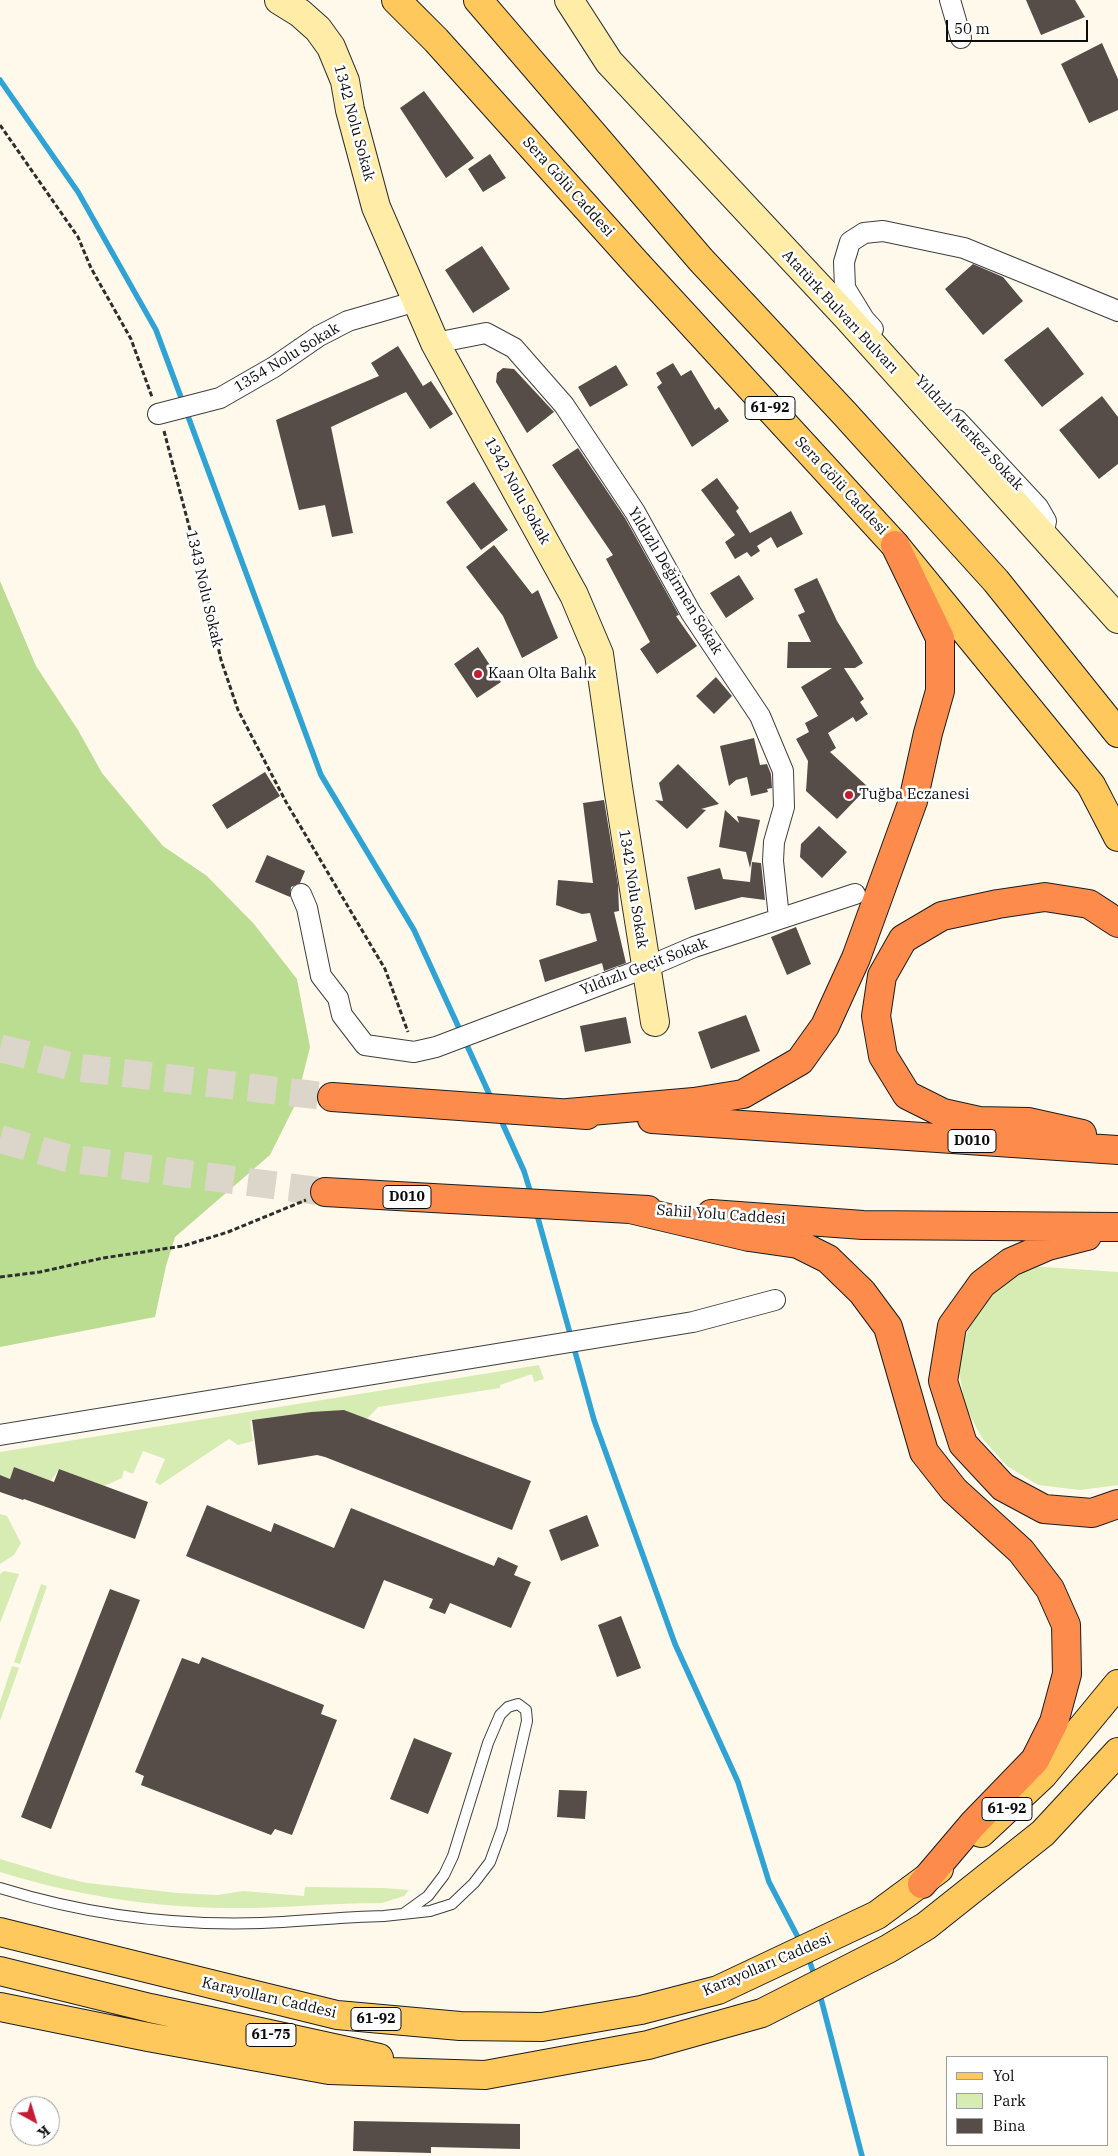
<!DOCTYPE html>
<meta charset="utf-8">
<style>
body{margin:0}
#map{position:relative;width:1118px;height:2156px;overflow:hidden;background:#fff9ec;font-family:"IBM Plex Serif",serif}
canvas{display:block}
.legend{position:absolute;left:946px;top:2056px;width:162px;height:90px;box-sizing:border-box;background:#fff;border:1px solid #9e9e9e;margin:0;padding:6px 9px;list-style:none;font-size:15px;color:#0c0c0c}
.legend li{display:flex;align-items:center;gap:10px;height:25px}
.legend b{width:25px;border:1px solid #9e9e9e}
.north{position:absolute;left:10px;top:2096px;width:50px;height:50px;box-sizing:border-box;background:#fff;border:1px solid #9e9e9e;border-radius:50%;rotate:141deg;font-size:14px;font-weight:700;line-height:20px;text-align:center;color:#0c0c0c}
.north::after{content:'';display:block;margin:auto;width:18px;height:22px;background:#c41c34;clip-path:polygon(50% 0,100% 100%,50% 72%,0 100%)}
.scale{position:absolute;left:946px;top:20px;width:142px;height:22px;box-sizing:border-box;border:2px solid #0c0c0c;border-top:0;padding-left:6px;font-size:15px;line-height:18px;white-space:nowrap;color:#0c0c0c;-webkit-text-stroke:4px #fff;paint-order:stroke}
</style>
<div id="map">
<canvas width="1118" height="2156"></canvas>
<ul class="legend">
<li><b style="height:6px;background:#ffc85c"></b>Yol</li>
<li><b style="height:14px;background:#d6ecb3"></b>Park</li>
<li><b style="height:14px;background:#564c48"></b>Bina</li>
</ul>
<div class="north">K</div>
<div class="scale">50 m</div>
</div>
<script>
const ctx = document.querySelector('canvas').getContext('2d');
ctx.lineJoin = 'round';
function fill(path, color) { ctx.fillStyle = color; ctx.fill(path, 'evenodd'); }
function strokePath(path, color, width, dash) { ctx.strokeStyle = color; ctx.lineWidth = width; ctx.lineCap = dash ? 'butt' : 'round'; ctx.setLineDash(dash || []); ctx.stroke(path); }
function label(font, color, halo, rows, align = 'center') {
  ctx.font = font + ' "IBM Plex Serif",serif'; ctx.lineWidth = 5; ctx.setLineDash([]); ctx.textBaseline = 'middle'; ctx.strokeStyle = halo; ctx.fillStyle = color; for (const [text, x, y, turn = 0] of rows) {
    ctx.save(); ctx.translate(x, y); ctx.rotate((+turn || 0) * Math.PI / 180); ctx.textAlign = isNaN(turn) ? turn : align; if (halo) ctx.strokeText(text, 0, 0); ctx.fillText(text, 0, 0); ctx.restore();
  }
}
fill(new Path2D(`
 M1029 1266 1118 1272V1485L1080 1490 1038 1485 1007 1466 982 1438 965 1406 958 1365 967 1333 978 1305 1004 1283Z
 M539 1365 544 1379 534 1382 532 1374 500 1385V1388L378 1407 367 1419 344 1410 250 1421 253 1441 238 1445 229 1439 160 1485 155 1482 165 1459 143 1451 133 1474 124 1470 122 1478 104 1486 59 1469 51 1481 14 1467 10 1479 0 1475V1452Z
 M0 1514 7 1516 21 1543 14 1555 0 1564Z
 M4 1571 19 1574 0 1623V1574Z
 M41 1584 47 1586 20 1664 14 1662Z
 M12 1666 19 1668 0 1721V1702Z
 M0 1859 57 1876 87 1883 178 1893 217 1895 243 1891 304 1896 305 1887 383 1888 409 1890 404 1896 382 1903C330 1903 278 1909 225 1908 148 1907 74 1895 0 1872Z`), '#d6ecb3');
fill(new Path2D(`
 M0 581 36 666 78 730 102 773 163 846 207 876 254 924 297 979 310 1047 296 1103 270 1155 175 1237 166 1266 155 1317 0 1347Z`), '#bbdd91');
strokePath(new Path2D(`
 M0 80 78 192 156 330 321 775 414 930 492 1100
 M500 1118 524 1171 532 1197
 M536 1211 594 1420 675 1644 738 1782 769 1882 801 1943
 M808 1956 815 1978
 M819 1991 862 2156`), '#30a3d5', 5.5);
fill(new Path2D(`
 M1026 0H1075L1085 17 1041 35Z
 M1102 43 1118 79V110L1089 123 1061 64Z
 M424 91 474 158 446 178 400 108Z
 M490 154 506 178 483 192 468 169Z
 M482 246 510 289 473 313 445 270Z
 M973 264 1003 277 1023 301 983 335 945 289Z
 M1048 327 1084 374 1042 407 1004 360Z
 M398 346 423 386 431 381 453 414 430 429 406 392 331 427 353 533 332 537 325 505 299 510 276 420 379 376 371 363Z
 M673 363 681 376 691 370 715 410 719 407 729 421 692 447 657 387 662 383 656 373Z
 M616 365 628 385 590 407 578 387Z
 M503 368 514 369 554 412 527 433 496 382 497 373Z
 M1102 396 1118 417V464L1099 479 1059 430Z
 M578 448 625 518 679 615 676 616 697 646 657 674 640 649 650 642 606 559 613 555 552 465Z
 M717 478 739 508 736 511 750 533 791 511 803 534 777 548 771 537 757 546 760 551 751 557 747 552 735 559 725 542 735 535 701 490Z
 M474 482 508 530 481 550 446 502Z
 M494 545 532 594 538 590 558 638 522 658 503 616 466 567Z
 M739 575 754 599 726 618 710 593Z
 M817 578 837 621 863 663 855 668H844L864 699 860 702 868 714 856 722 853 717 828 733 836 748 830 752 868 787 837 819 806 791 808 761 796 739 809 732 805 723 818 716 801 687 832 668H787L788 642H811L798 615 805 612 794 589Z
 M478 647 501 682 477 698 454 664Z
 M716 677 732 696 714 714 696 696Z
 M754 738 760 765 767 764 771 774 772 788 767 789 768 792 751 796 747 777 736 780 729 786 720 746Z
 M678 764 719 804 701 809 706 810 687 829 655 800 663 801 659 783Z
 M265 772 280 796 227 829 212 805Z
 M604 800 618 885 619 911 614 912 626 963 604 971 602 963 545 982 539 960 597 941 590 913 582 914 556 905 558 880 593 883 583 803Z
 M725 810 739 823 737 816 760 820 750 868 746 852 719 847Z
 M819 826 847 852 822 878 800 857 801 844Z
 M267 855 305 871 300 883 291 887 290 897 255 882Z
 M752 862 761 863 765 900 742 897 695 910 687 877 720 868 723 879 750 882Z
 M796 927 811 964 787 975 771 937Z
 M746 1015 760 1051 711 1069 698 1032Z
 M626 1017 631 1043 585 1052 580 1026Z
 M344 1410 531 1481 512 1530 325 1457 317 1455 258 1465 252 1420 311 1412Z
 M14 1467 54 1482 59 1469 148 1502 135 1539 24 1499 23 1500 0 1492V1475L10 1479Z
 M207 1505 271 1532 274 1523 334 1548 351 1508 494 1566 498 1557 518 1566 514 1575 531 1582 511 1628 450 1603 445 1614 429 1608 433 1599 384 1580 364 1629 186 1556Z
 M587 1515 599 1546 561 1561 549 1530Z
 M110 1589 140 1600 51 1829 21 1817Z
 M621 1616 641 1668 617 1677 598 1625Z
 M202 1657 324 1705 321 1714 337 1720 292 1835 275 1829 271 1835 141 1785 144 1776 135 1772 182 1658 199 1664Z
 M414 1738 452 1753 428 1814 390 1799Z
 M559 1790 587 1791 585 1819 557 1817Z
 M354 2121 520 2124V2149L431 2147V2153L353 2151Z`), '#564c48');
strokePath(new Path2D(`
 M0 1048 73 1067 332 1097
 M0 1139 67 1158 325 1192`), '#dbd5ca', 28, [28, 14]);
const lane = new Path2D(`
 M0 1888C84 1914 174 1926 262 1923 303 1921 343 1917 384 1916L430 1911 452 1904 474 1883 490 1862 502 1829 527 1721 526 1710 518 1704 508 1707 500 1715 488 1743 453 1856 444 1875 428 1896 403 1914`);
const street = new Path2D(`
 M950 0 961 38
 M873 329 864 319 845 288 844 262 850 242 864 233 883 231 964 248 1118 311
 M435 343 486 333 514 348 564 405 635 512 691 613 760 716 783 771 784 807 774 842 773 861 779 918
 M158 414 220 398 274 367 319 336 348 321 417 301
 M957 420 1038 507 1046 521 1043 536
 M301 894 307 908 321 976 338 998 342 1015 365 1045 414 1052 436 1047 645 968 694 947 855 894
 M0 1435 693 1322 775 1300`);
const secondary = new Path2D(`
 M279 0 300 13 318 29 331 47 345 81 350 110 376 207 435 343 574 595 599 654 618 787 655 1022
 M569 0 609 62 847 317 1118 619`);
const primary = new Path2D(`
 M396 0 436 40 638 265 895 545 1091 785 1118 837
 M478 0 701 260 845 414 996 581 1118 733
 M981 1833 1043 1775 1118 1684
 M0 1932 337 2015 460 2026 542 2027 641 2010 718 1990 877 1915 939 1869
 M0 1971 150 2008 379 2058
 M0 2007 148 2037 329 2070 485 2075 648 2045 762 2013 888 1949 926 1926 1043 1833 1118 1752`);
const highway = new Path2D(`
 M332 1097 587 1115
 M568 1113 694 1102 743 1094 800 1061 825 1026 856 958 913 801 928 733 940 691V638L895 545
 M652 1119 1118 1150
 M1082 1134 1028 1122 979 1121 943 1113 907 1095 883 1056 876 1016 882 976 903 939 942 916 998 904 1045 897 1089 904 1118 923
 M325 1192 648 1210
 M630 1209 749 1237 798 1244 828 1259 862 1292 888 1327 924 1452 954 1490 1021 1551 1050 1589 1066 1625 1067 1674 1054 1722 1035 1760 973 1824 922 1884
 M711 1214 863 1225 1118 1227
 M1087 1236 1048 1246 1011 1262 982 1284 952 1326 943 1381 963 1444 1003 1487 1044 1509 1092 1513 1118 1504`);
strokePath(lane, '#3f3f3f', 12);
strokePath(street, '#3f3f3f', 22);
strokePath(secondary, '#2e2e2e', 30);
strokePath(primary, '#1d1d1d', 30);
strokePath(highway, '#1d1d1d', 30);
strokePath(new Path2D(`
 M0 125 78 237 91 268 131 339 152 397
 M164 431 205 587 221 660 238 710 286 802 385 969 408 1032
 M0 1277 40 1272 103 1258 183 1246 228 1232 306 1200`), '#2e2e2e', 3, [5, 2.5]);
strokePath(lane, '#fff', 10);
strokePath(street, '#fff', 20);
strokePath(secondary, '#ffeda7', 28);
strokePath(primary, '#ffc85c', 28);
strokePath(highway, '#fd8c4c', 28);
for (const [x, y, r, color] of [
 [478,674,5,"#c41c34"],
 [849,795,5,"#c41c34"]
]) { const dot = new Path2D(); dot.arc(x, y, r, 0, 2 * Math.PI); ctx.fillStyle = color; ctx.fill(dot); strokePath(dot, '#fff', 2); }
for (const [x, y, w] of [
 [770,408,50],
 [972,1141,48],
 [407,1197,48],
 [1007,1809,50],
 [376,2019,50],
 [271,2035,50]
]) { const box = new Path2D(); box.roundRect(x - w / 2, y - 11.5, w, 23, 4); ctx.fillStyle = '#fff'; ctx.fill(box); strokePath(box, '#0c0c0c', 1); }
label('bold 14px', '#0c0c0c', null, [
 ["61-92",770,408],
 ["D010",972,1141],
 ["D010",407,1197],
 ["61-92",1007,1809],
 ["61-92",376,2019],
 ["61-75",271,2035]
]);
label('15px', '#0c0c0c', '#fff', [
 ["1342 Nolu Sokak",354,123,75],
 ["Sera Gölü Caddesi",568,187,48],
 ["Atatürk Bulvarı Bulvarı",840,312,47],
 ["1354 Nolu Sokak",287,358,-31],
 ["Yıldızlı Merkez Sokak",969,433,47],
 ["Sera Gölü Caddesi",841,486,47],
 ["1342 Nolu Sokak",517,491,61],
 ["Yıldızlı Değirmen Sokak",675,581,59],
 ["1343 Nolu Sokak",204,589,77],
 ["1342 Nolu Sokak",633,889,81],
 ["Yıldızlı Geçit Sokak",644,967,-21],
 ["Sahil Yolu Caddesi",721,1215,4],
 ["Karayolları Caddesi",767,1965,-23],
 ["Karayolları Caddesi",269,1998,13]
]);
label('15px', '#0c0c0c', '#fff', [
 ["Kaan Olta Balık",488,674],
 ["Tuğba Eczanesi",859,795]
], 'left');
</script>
